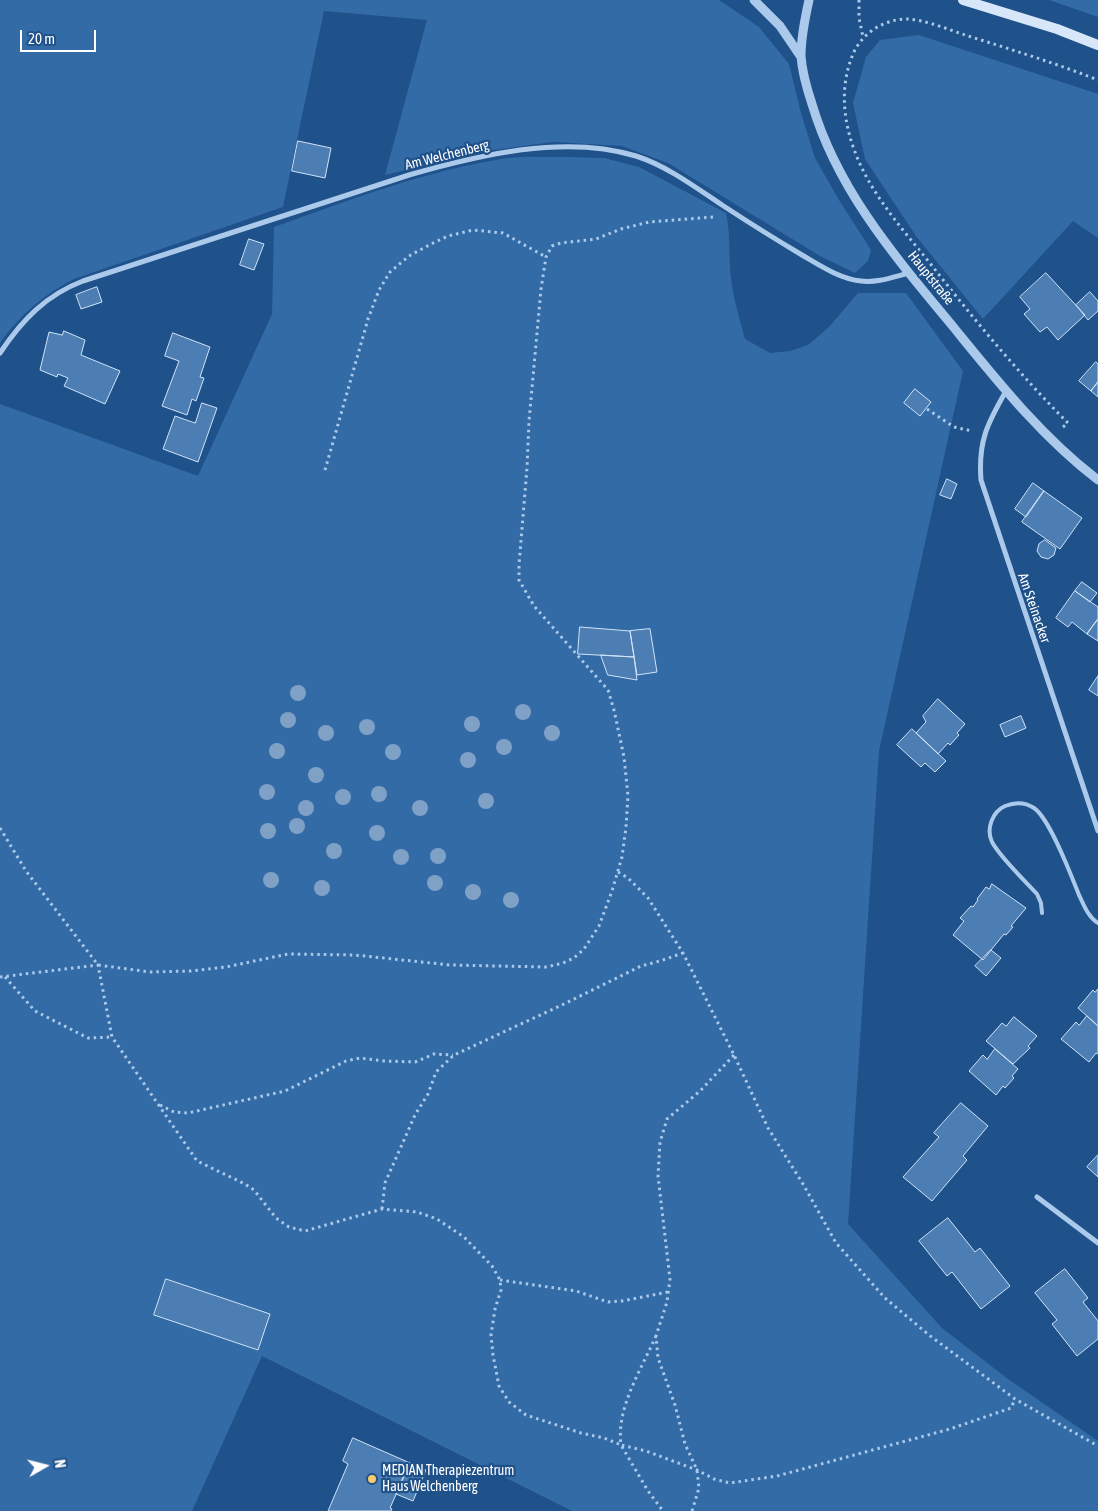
<!DOCTYPE html>
<meta charset="utf-8">
<style>
body{margin:0}
#map{position:relative;width:1098px;height:1511px;overflow:hidden;background:#1f518a;font-family:"Asap Condensed",sans-serif}
canvas{display:block}
.north{position:absolute;left:20px;top:1441px;width:50px;height:50px;-webkit-text-stroke:4px #1f518a;paint-order:stroke;rotate:82deg;font-size:14px;font-weight:700;line-height:20px;text-align:center;color:#fff}
.north::after{content:'';display:block;margin:auto;width:18px;height:22px;background:#fff;clip-path:polygon(50% 0,100% 100%,50% 72%,0 100%)}
.scale{position:absolute;left:20px;top:30px;width:76px;height:22px;box-sizing:border-box;border:2px solid #fff;border-top:0;padding-left:6px;font-size:15px;line-height:18px;white-space:nowrap;color:#fff;-webkit-text-stroke:4px #1f518a;paint-order:stroke}
</style>
<div id="map">
<canvas width="1098" height="1511"></canvas>
<div class="north">N</div>
<div class="scale">20 m</div>
</div>
<script>
const ctx = document.querySelector('canvas').getContext('2d');
ctx.lineJoin = 'round';
function fill(path, color) { ctx.fillStyle = color; ctx.fill(path, 'evenodd'); }
function strokePath(path, color, width, dash) { ctx.strokeStyle = color; ctx.lineWidth = width; ctx.lineCap = dash ? 'butt' : 'round'; ctx.setLineDash(dash || []); ctx.stroke(path); }
function label(font, color, halo, rows, align = 'center') {
  ctx.font = font + ' "Asap Condensed",sans-serif'; ctx.lineWidth = 4.5; ctx.setLineDash([]); ctx.textBaseline = 'middle'; ctx.strokeStyle = halo; ctx.fillStyle = color; for (const [text, x, y, turn = 0] of rows) {
    ctx.save(); ctx.translate(x, y); ctx.rotate((+turn || 0) * Math.PI / 180); ctx.textAlign = isNaN(turn) ? turn : align; if (halo) ctx.strokeText(text, 0, 0); ctx.fillText(text, 0, 0); ctx.restore();
  }
}
fill(new Path2D(`
 M0 0H719L759 27 789 64 801 113 815 158 839 200 871 250 868 261 855 273 820 256 668 163 622 146 553 142 486 151 385 175 427 20 324 11 283 207 74 279C44 294 19 316 0 343Z
 M1049 0H1098V17Z
 M919 35 1098 94V238L1073 221 983 319 916 236 865 159 853 103 866 57 880 40Z
 M566 157 604 158 639 167 726 213C730 231 729 249 730 267 731 291 739 316 745 339L770 353 790 351 808 345 829 327 858 293H906L963 371 879 751 848 1224 942 1328 1008 1379 1098 1441V1511H572L262 1356 192 1511H0V404L198 476 272 314 274 227C350 200 427 170 508 158 527 156 547 157 566 157Z`), '#336ba7');
const building = new Path2D(`
 M298 141 331 148 325 178 292 171Z
 M249 239 264 244 254 270 240 265Z
 M1046 273 1085 315 1058 340 1047 327 1040 332 1024 314 1030 309 1020 297Z
 M97 287 102 302 81 309 76 295Z
 M1090 292 1098 301V311L1088 320 1076 305Z
 M64 331 85 340 81 355 120 371 105 404 64 386 68 378 58 374 57 377 40 370 49 332 62 335Z
 M173 333 210 347 200 377 204 378 196 401 192 399 187 415 162 406 179 361 165 356Z
 M1096 362 1098 364V382L1091 391 1079 381Z
 M1098 382V397L1091 391Z
 M915 389 931 402 920 416 904 403Z
 M202 403 217 408 198 462 163 449 175 416 195 423Z
 M947 479 957 484 951 499 940 495Z
 M1033 483 1044 491 1026 517 1015 509Z
 M1044 491 1082 518 1060 549 1022 522Z
 M1045 540 1056 548 1054 555 1048 559 1041 557 1037 551 1039 544Z
 M1082 582 1097 593 1090 602 1075 591Z
 M1075 591 1098 607V619L1087 634 1072 622 1068 627 1056 618Z
 M1098 619V641L1087 634Z
 M580 627 630 631 634 657 578 654Z
 M650 629 657 672 637 675 630 631Z
 M601 655 634 657 637 680 608 675Z
 M1098 676V696L1089 690Z
 M938 699 965 724 957 733 959 735 950 745 948 743 938 754 916 733 926 722 923 716Z
 M1021 716 1026 728 1005 737 1000 725Z
 M912 729 946 761 935 772 925 763 921 767 897 745Z
 M992 884 1026 908 1011 926 1013 927 1006 935 1004 934 983 960 953 935 964 921 960 918 971 906 973 907 978 900 977 899 986 887 989 889Z
 M991 950 1001 958 986 976 975 966Z
 M1098 989V1026L1078 1008 1093 990 1095 992Z
 M1087 1016 1098 1026V1054L1096 1053 1089 1062 1061 1039 1076 1022 1079 1025Z
 M1014 1017 1037 1036 1028 1046 1030 1048 1013 1064 986 1041 1002 1023 1006 1026Z
 M995 1049 1018 1069 1012 1076 1014 1078 1005 1088 1003 1086 996 1095 969 1071 983 1055 987 1059Z
 M961 1103 988 1126 963 1156 967 1160 932 1201 903 1177 939 1137 934 1133Z
 M1098 1155V1177L1087 1167Z
 M948 1218 975 1252 980 1248 1010 1286 981 1309 952 1272 947 1276 919 1241Z
 M1065 1269 1088 1298 1083 1302 1098 1321V1339L1077 1356 1052 1324 1057 1320 1035 1293Z
 M166 1279 270 1314 258 1350 154 1315Z
 M353 1438 410 1463 390 1508 392 1509 391 1511H328L348 1464 343 1461Z
 M410 1463 426 1470 413 1501 396 1494Z`);
fill(building, '#4c7db3');
strokePath(building, '#d0e3f8', 1);
strokePath(new Path2D(`
 M859 0V18L863 37
 M927 409 954 427 972 431
 M1063 427 1068 423C1018 373 973 318 929 262 904 231 877 201 860 164 844 129 838 90 853 54 862 33 884 19 907 19 926 20 947 29 965 35 1010 49 1055 63 1098 80
 M325 470 368 319 379 290 390 272 409 256 431 244 448 236 473 230 503 233 546 257
 M0 828 26 871 98 965 150 972 191 971 226 967 288 954 355 955 450 965 546 967 563 963 574 958 584 949 599 926 612 891 622 857 626 827 628 796 624 757 614 710 608 690 534 606 519 580V565L527 468 529 421 541 289 546 257 552 246 561 243 596 239 621 229 649 222 713 217
 M618 872 628 878 648 898 683 953 734 1055 768 1128 803 1184 836 1243 885 1298 929 1335 1015 1399 1098 1446
 M0 977 98 965 112 1037 197 1161 245 1184 254 1190 276 1218 289 1227 305 1231 382 1209 417 1212 437 1219 464 1237 492 1266 500 1280 501 1290 495 1309 491 1335 493 1355 499 1386 509 1402 526 1415 581 1433 604 1438 621 1445 648 1491 663 1511
 M5 977 35 1011 88 1038 112 1037
 M160 1105 174 1112 188 1113 285 1091 346 1061 360 1058 384 1061 415 1062 434 1054 453 1055
 M382 1209 385 1183 415 1115 428 1094 436 1072 454 1055 564 1004 641 966 660 961 683 953
 M500 1280 576 1291 608 1302 622 1301 668 1292
 M656 1336C641 1370 616 1408 621 1445L646 1451 697 1470 714 1479 730 1483 777 1476 950 1429 1011 1408 1015 1399
 M692 1511 699 1488 697 1470 685 1444 675 1405 658 1358 656 1336 667 1302 670 1279 658 1176 660 1142 667 1119 700 1091 734 1055`), '#abcaeb', 3, [2.5, 4]);
strokePath(new Path2D(`
 M1042 913 1041 903 1037 894C1025 881 1000 857 992 842 986 829 992 812 1005 806 1015 802 1025 802 1034 808 1050 819 1071 875 1079 895 1084 905 1088 917 1098 923`), '#abcaeb', 4);
strokePath(new Path2D(`
 M0 353C22 320 46 295 83 281L409 175C479 155 564 134 636 156 667 166 695 187 722 205 748 222 775 239 802 255 819 265 840 279 861 281 877 283 893 277 909 273
 M1006 391C987 424 978 442 981 480L1098 831
 M1037 1197 1098 1243`), '#abcaeb', 5);
strokePath(new Path2D(`
 M754 0 780 26 801 57
 M809 0C805 18 801 38 801 56 802 72 807 89 812 104 838 192 898 260 955 329 999 383 1042 437 1098 480`), '#abcaeb', 9);
strokePath(new Path2D(`
 M963 0 1057 29 1098 45`), '#d7e6f9', 10);
ctx.fillStyle = '#80a1c6';
for (const [x, y] of [
 [298,693],
 [523,712],
 [288,720],
 [472,724],
 [367,727],
 [326,733],
 [552,733],
 [504,747],
 [277,751],
 [393,752],
 [468,760],
 [316,775],
 [267,792],
 [379,794],
 [343,797],
 [486,801],
 [306,808],
 [420,808],
 [297,826],
 [268,831],
 [377,833],
 [334,851],
 [438,856],
 [401,857],
 [271,880],
 [435,883],
 [322,888],
 [473,892],
 [511,900]
]) { ctx.beginPath(); ctx.arc(x, y, 8, 0, 2 * Math.PI); ctx.fill(); }
for (const [x, y, r, color] of [
 [372,1479,5,"#f9cc6b"]
]) { const dot = new Path2D(); dot.arc(x, y, r, 0, 2 * Math.PI); ctx.fillStyle = color; ctx.fill(dot); strokePath(dot, '#1f518a', 2); }
label('14px', '#fff', '#1f518a', [
 ["Am Welchenberg",447,155,-14],
 ["Hauptstraße",931,278,51],
 ["Am Steinacker",1034,608,71]
]);
label('14px', '#fff', '#1f518a', [
 ["MEDIAN Therapiezentrum",382,1471],
 ["Haus Welchenberg",382,1487]
], 'left');
</script>
